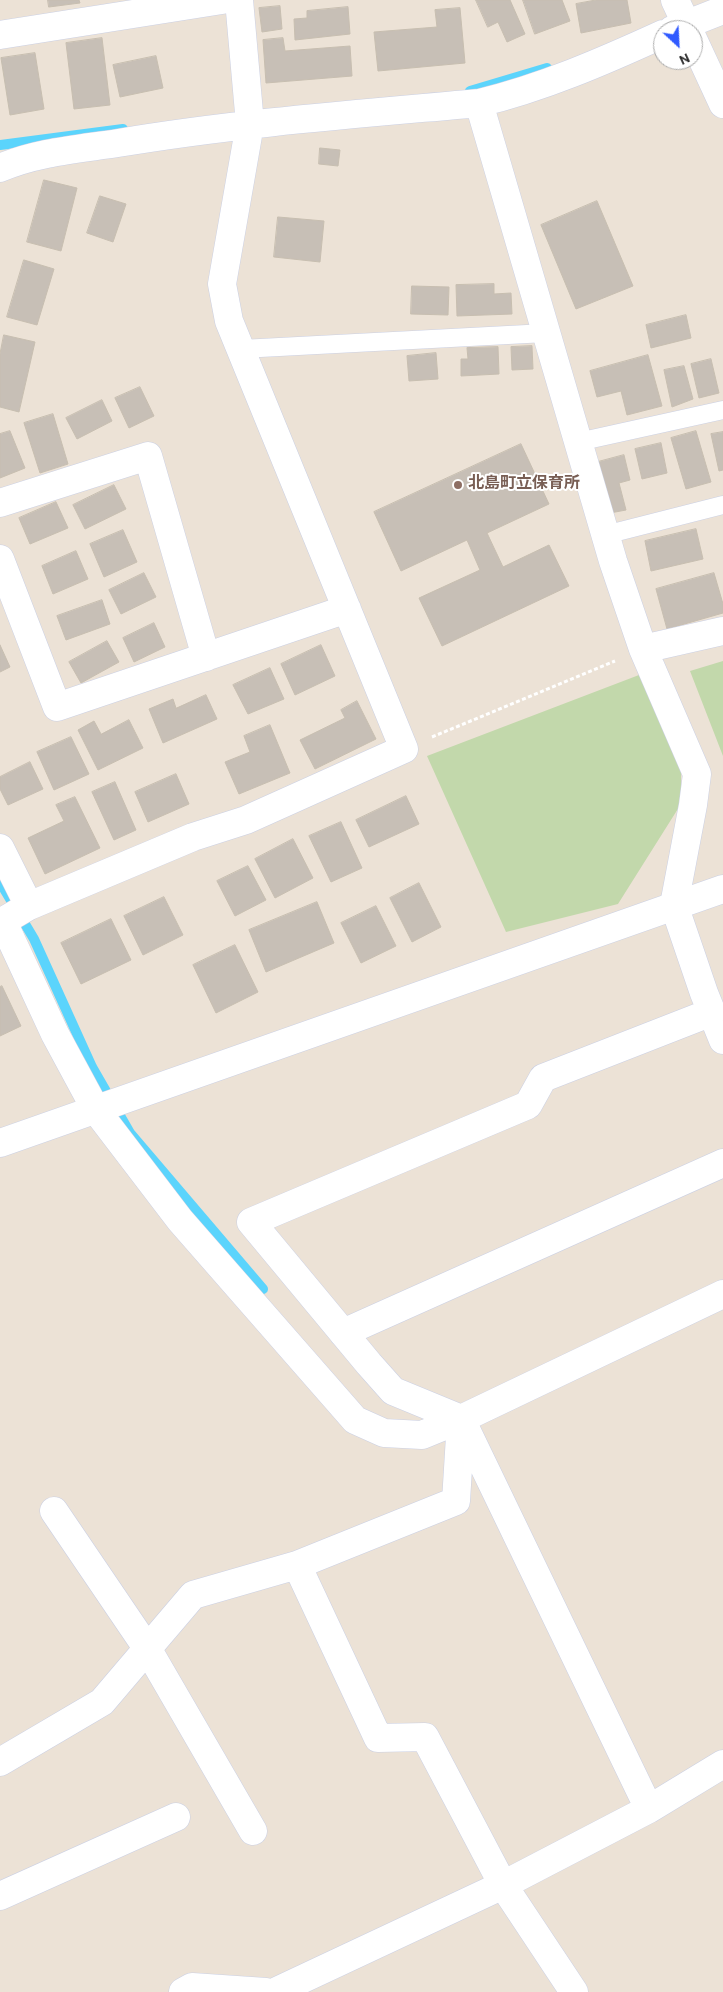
<!DOCTYPE html>
<meta charset="utf-8">
<style>
body{margin:0}
#map{position:relative;width:723px;height:1992px;overflow:hidden;background:#ece2d6;font-family:Overpass,sans-serif}
canvas{display:block}
.north{position:absolute;left:653px;top:20px;width:50px;height:50px;box-sizing:border-box;background:#fff;border:1px solid #a9a9a9;border-radius:50%;rotate:155deg;font-size:14px;font-weight:700;line-height:20px;text-align:center;color:#272727}
.north::after{content:'';display:block;margin:auto;width:18px;height:22px;background:#305aff;clip-path:polygon(50% 0,100% 100%,50% 72%,0 100%)}
</style>
<div id="map">
<canvas width="723" height="1992"></canvas>
<div class="north">N</div>
</div>
<script>
const ctx = document.querySelector('canvas').getContext('2d');
ctx.lineJoin = 'round';
function fill(path, color) { ctx.fillStyle = color; ctx.fill(path, 'evenodd'); }
function strokePath(path, color, width, dash) { ctx.strokeStyle = color; ctx.lineWidth = width; ctx.lineCap = dash ? 'butt' : 'round'; ctx.setLineDash(dash || []); ctx.stroke(path); }
function label(font, color, halo, rows, align = 'center') {
  ctx.font = font + ' Overpass,"Noto Sans JP",sans-serif'; ctx.lineWidth = 4; ctx.setLineDash([]); ctx.textBaseline = 'middle'; ctx.strokeStyle = halo; ctx.fillStyle = color; for (const [text, x, y, turn = 0] of rows) {
    ctx.save(); ctx.translate(x, y); ctx.rotate((+turn || 0) * Math.PI / 180); ctx.textAlign = isNaN(turn) ? turn : align; if (halo) ctx.strokeText(text, 0, 0); ctx.fillText(text, 0, 0); ctx.restore();
  }
}
fill(new Path2D(`
 M723 661V756L690 671Z
 M639 675 681 769V804L618 904 506 932 427 756Z`), '#c2d8ab');
strokePath(new Path2D(`
 M470 91 547 68
 M0 145 123 129
 M0 882 34 939 92 1067 130 1133 263 1289`), '#5bd4fc', 10);
const building = new Path2D(`
 M48 0H79L80 3 49 7Z
 M476 0H510L525 34 507 42 498 22 488 27Z
 M523 0H562L570 21 535 34Z
 M596 0H627L631 23 581 33 576 4Z
 M280 6 282 29 262 32 259 8Z
 M348 7 350 34 295 40 294 19 307 18V11Z
 M460 8 465 63 378 71 374 32 437 27 435 10Z
 M102 38 110 105 74 109 66 43Z
 M283 38 285 51 350 46 352 76 266 83 263 40Z
 M35 53 44 109 10 115 1 58Z
 M156 56 163 88 120 97 113 65Z
 M320 148 340 150 338 166 319 164Z
 M44 180 77 188 61 251 27 242Z
 M100 196 126 204 113 242 87 233Z
 M597 201 633 286 576 309 541 225Z
 M278 217 324 221 320 262 274 257Z
 M24 260 54 269 37 325 7 317Z
 M494 284V294L511 293 512 314 457 316 456 285Z
 M412 286 449 287 448 315 411 314Z
 M686 315 691 338 651 348 646 325Z
 M4 335 35 342 19 412 0 407V354Z
 M532 346 533 369 512 370 511 347Z
 M498 347 499 374 461 376V359H468L467 348Z
 M436 353 438 379 409 381 407 356Z
 M648 355 662 406 627 415 621 391 597 397 590 371Z
 M711 359 719 393 699 398 691 364Z
 M684 366 693 399 672 407 664 370Z
 M140 387 154 416 129 428 115 398Z
 M102 400 112 421 77 439 66 418Z
 M53 414 68 464 40 473 24 423Z
 M10 431 25 468 0 478V434Z
 M696 431 711 482 686 489 671 438Z
 M723 432V470L719 471 711 434Z
 M661 443 667 473 642 479 635 449Z
 M521 444 549 504 487 533 503 567 549 545 569 586 442 646 419 598 480 570 467 540 401 571 374 512Z
 M624 455 630 480 619 483 626 510 610 513 598 462Z
 M114 485 126 509 85 529 73 505Z
 M56 502 68 528 30 544 19 518Z
 M696 529 703 559 651 571 645 541Z
 M123 530 137 562 104 577 90 544Z
 M76 551 88 579 53 594 42 566Z
 M144 573 156 597 121 614 109 590Z
 M714 573 723 604V613L667 629 656 589Z
 M102 600 110 624 66 640 57 616Z
 M154 623 165 647 134 662 123 638Z
 M107 641 119 662 81 683 69 662Z
 M0 645 10 667 0 672Z
 M321 645 335 676 295 695 281 664Z
 M270 668 284 699 248 714 233 685Z
 M206 695 217 719 163 743 149 709 173 699 176 708Z
 M357 701 376 739 315 769 300 740 345 718 341 710Z
 M129 720 143 748 98 770 78 730 94 721 101 734Z
 M270 725 290 773 239 794 225 762 250 752 244 736Z
 M71 737 89 774 54 790 37 752Z
 M30 762 43 789 8 805 0 789V777Z
 M176 774 189 804 148 822 135 792Z
 M115 782 136 830 114 840 92 792Z
 M406 796 419 824 369 847 356 820Z
 M75 797 100 848 45 874 28 838 64 821 56 805Z
 M341 822 362 868 331 882 309 836Z
 M293 839 313 878 275 898 255 859Z
 M248 866 266 900 235 916 217 881Z
 M419 883 441 927 412 942 390 898Z
 M164 897 183 935 143 955 124 916Z
 M317 902 334 943 266 972 249 930Z
 M376 906 396 946 361 963 341 923Z
 M111 919 131 960 81 984 61 943Z
 M235 945 258 992 216 1013 193 965Z
 M2 986 21 1026 0 1036V987Z`);
fill(building, '#c7bfb6');
strokePath(building, '#c7beb0', 1);
const lane = new Path2D(`
 M241 349 546 333
 M578 442 723 410
 M605 535 723 505`);
const street = new Path2D(`
 M672 30 723 10
 M0 35 222 0
 M479 103 613 561 643 649 697 774 693 805 674 905 704 993 723 1040
 M0 168C37 152 79 149 118 143 237 123 358 114 479 103 542 88 604 61 663 34
 M0 503 148 456 206 657
 M0 559 57 707 347 609
 M643 649 723 631
 M0 848 29 906
 M3 922 55 1034 96 1110 180 1220 355 1420 384 1433 422 1435 461 1419 723 1294
 M0 923 29 906 193 837 246 820 404 749 229 321 222 284 250 124 239 0
 M343 1333 723 1163
 M54 1511 147 1648 253 1831
 M297 1565 378 1738 425 1737 503 1885 574 1992
 M0 1762 102 1702 193 1595 297 1565 456 1501 461 1420
 M649 1809 461 1419 393 1391 369 1364 251 1222 528 1105 543 1078 712 1012
 M0 1896 176 1817
 M183 1992 192 1987 266 1992
 M275 1992 503 1885 649 1809 723 1764`);
const secondary = new Path2D(`
 M675 0 689 30
 M693 39 723 104
 M0 1143 723 889`);
strokePath(lane, '#cbd0e3', 19);
strokePath(street, '#cbd0e3', 29);
strokePath(secondary, '#cbd0e3', 29);
strokePath(new Path2D(`
 M432 737 615 661`), '#fff', 3, [4, 2.5]);
strokePath(lane, '#fff', 18);
strokePath(street, '#fff', 28);
strokePath(secondary, '#fff', 28);
for (const [x, y, r, color] of [
 [458,485,5,"#8d6e63"]
]) { const dot = new Path2D(); dot.arc(x, y, r, 0, 2 * Math.PI); ctx.fillStyle = color; ctx.fill(dot); strokePath(dot, '#fff', 2); }
label('bold 16px', '#785e54', '#fff', [
 ["北島町立保育所",468,485]
], 'left');
</script>
